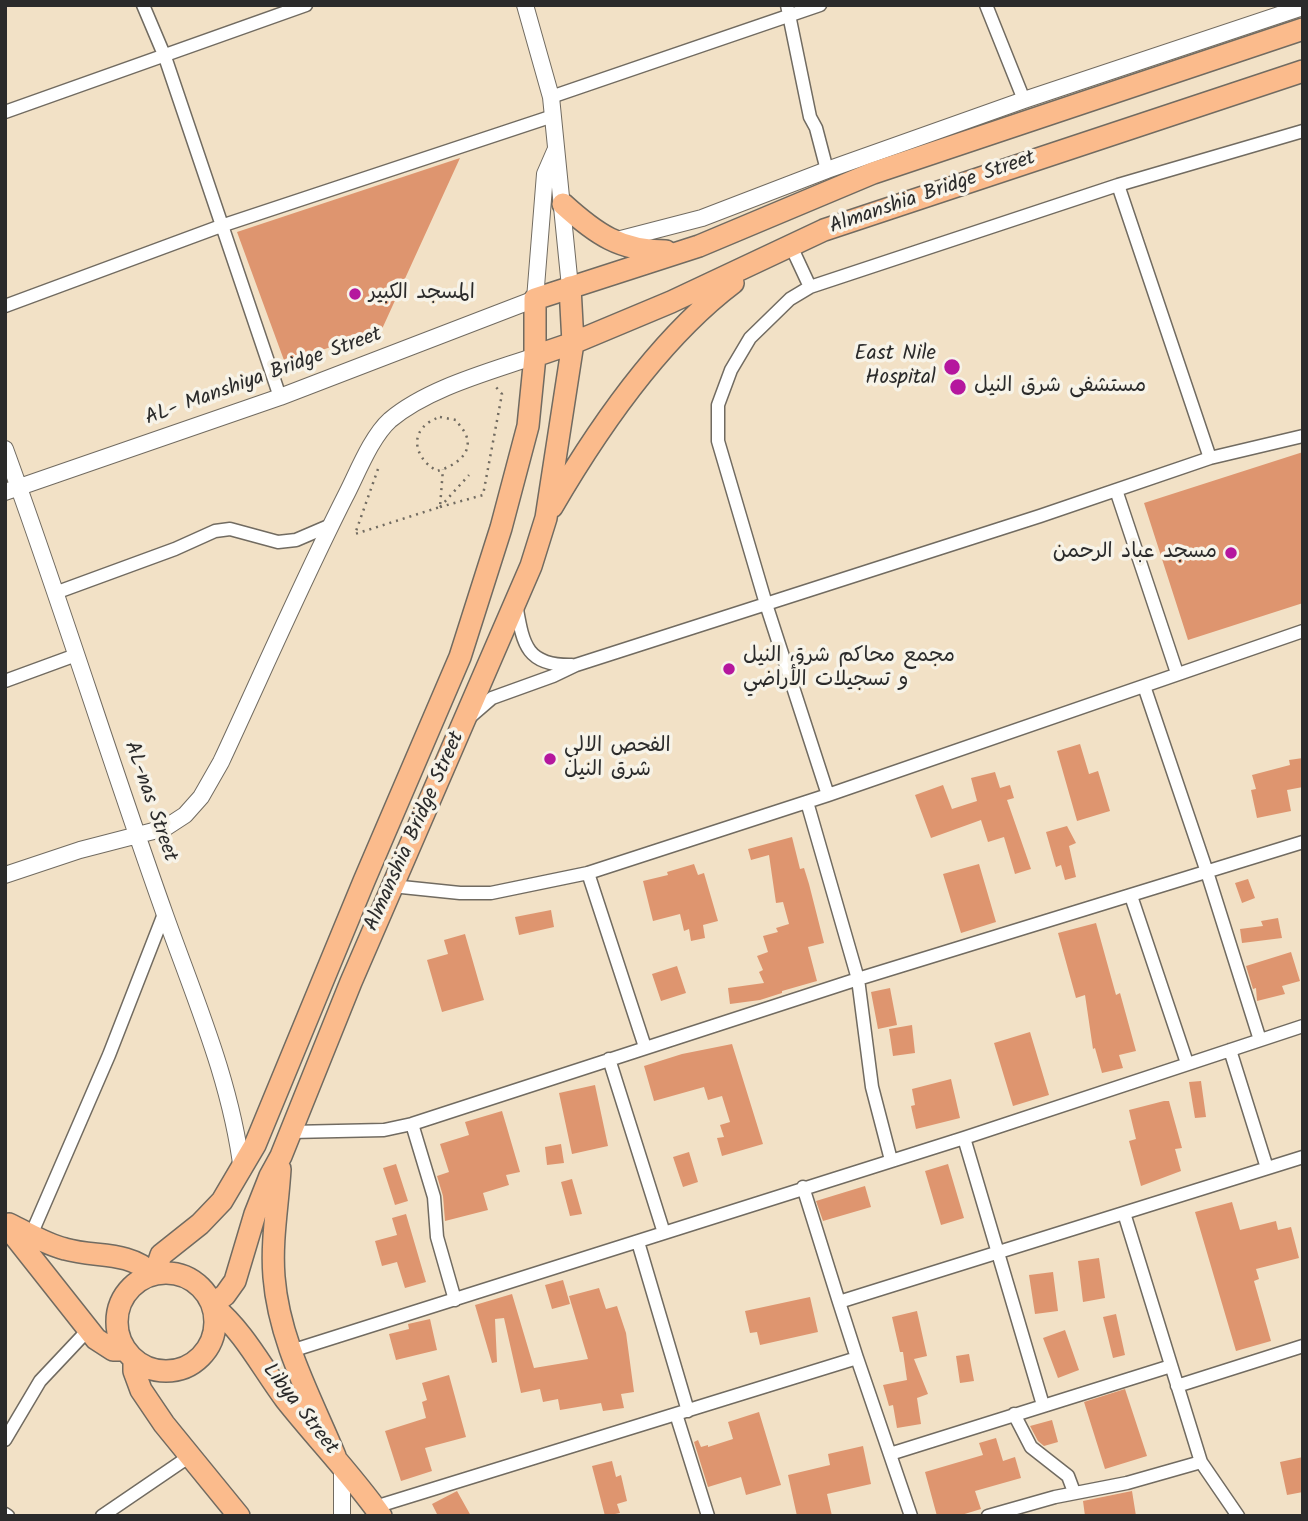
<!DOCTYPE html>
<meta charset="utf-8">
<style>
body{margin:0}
#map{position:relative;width:1308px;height:1521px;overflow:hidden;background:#f2e1c6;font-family:Kalam,sans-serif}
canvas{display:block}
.frame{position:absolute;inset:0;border:7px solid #2b2b2b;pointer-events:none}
</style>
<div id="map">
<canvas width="1308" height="1521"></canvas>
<div class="frame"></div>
</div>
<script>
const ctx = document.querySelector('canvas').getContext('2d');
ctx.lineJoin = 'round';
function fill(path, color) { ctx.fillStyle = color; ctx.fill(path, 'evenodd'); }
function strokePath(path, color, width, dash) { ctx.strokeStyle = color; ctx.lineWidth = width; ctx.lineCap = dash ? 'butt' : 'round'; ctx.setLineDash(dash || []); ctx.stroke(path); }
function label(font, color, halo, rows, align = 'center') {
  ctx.font = font + ' Kalam,"Playpen Sans Arabic",sans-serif'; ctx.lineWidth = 7; ctx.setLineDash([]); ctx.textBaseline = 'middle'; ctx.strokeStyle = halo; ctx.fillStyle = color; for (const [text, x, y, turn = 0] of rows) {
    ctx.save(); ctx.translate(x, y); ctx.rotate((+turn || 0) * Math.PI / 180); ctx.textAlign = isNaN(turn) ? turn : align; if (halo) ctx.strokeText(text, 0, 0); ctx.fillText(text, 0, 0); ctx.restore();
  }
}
fill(new Path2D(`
 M460 158 382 329 285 363 237 232Z
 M1303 452V603L1188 640 1144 503Z
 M1080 744 1089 774 1098 771 1110 811 1077 821 1057 751Z
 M1303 758V787L1287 790 1291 811 1257 818 1251 790 1256 789 1252 775 1290 765 1289 760Z
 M995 772 1000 788 1010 785 1014 798 1007 800 1031 869 1015 874 1004 837 988 842 981 820 931 838 915 795 943 785 952 809 977 801 971 778Z
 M1067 826 1076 843 1069 846 1076 877 1065 880 1061 865 1056 867 1046 832Z
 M792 837 800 869 804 868 809 884 824 943 808 947 817 981 782 991V993L760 1000 730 1004 728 988 764 983 759 972 763 970 757 956 768 952 763 936 778 932 776 928 789 924 783 902 776 903 769 855 751 860 748 849Z
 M694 864 698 875 704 873 718 921 703 925 705 938 691 941 689 929 684 931 680 914 653 921 643 881 668 875 667 872Z
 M979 864 996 922 961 933 943 874Z
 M1248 879 1255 898 1242 903 1235 883Z
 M551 910 554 927 519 935 515 917Z
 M1278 918 1282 938 1242 943 1240 929 1263 926 1261 921Z
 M1096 923 1116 995 1120 993 1136 1051 1119 1055 1123 1068 1102 1073 1095 1048 1093 1049 1085 995 1076 998 1058 933Z
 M465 934 484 1000 442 1012 427 960 448 954 444 940Z
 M1291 952 1300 981 1282 986 1285 994 1257 1001 1256 988 1253 989 1246 966Z
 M677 966 686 993 661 1001 652 974Z
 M890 988 897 1025 878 1029 871 992Z
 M912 1025 915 1053 893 1056 889 1029Z
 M1030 1032 1049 1095 1013 1106 994 1043Z
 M732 1044 763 1144 722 1156 717 1138 724 1137 720 1125 730 1122 722 1096 708 1100 704 1087 654 1101 644 1066 682 1054Z
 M951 1079 960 1118 916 1129 911 1106 915 1105 912 1089Z
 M1201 1081 1206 1117 1195 1118 1189 1082Z
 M595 1085 608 1146 572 1154 559 1093Z
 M1164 1101H1169L1182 1148 1175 1149 1181 1171 1141 1186 1129 1141 1136 1139 1129 1110Z
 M502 1111 520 1172 506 1175 509 1185 483 1193 488 1210 445 1221 443 1196 437 1176 449 1172 440 1144 469 1135 465 1122Z
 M561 1144 564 1163 547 1165 545 1147Z
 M689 1152 698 1182 683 1187 673 1157Z
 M396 1164 408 1201 395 1205 383 1168Z
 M948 1164 964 1218 941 1225 925 1171Z
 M572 1179 582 1214 570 1216 561 1182Z
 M865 1186 871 1207 823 1221 816 1201Z
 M1232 1202 1240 1230 1276 1221 1278 1230 1291 1227 1299 1258 1256 1269 1259 1279 1254 1281 1271 1341 1236 1351 1195 1212Z
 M406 1214 426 1282 405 1288 397 1262 382 1266 375 1241 397 1235 392 1218Z
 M1099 1258 1105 1298 1083 1302 1078 1261Z
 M1053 1272 1058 1311 1035 1314 1029 1275Z
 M563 1280 570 1304 552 1309 545 1285Z
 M599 1288 606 1309 617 1306 626 1333 634 1392 621 1394 624 1408 603 1411 601 1403 560 1410 558 1399 543 1402 540 1389 521 1393 504 1318 495 1319 497 1362 492 1363 475 1305 512 1294 534 1368 588 1359 569 1296Z
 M810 1297 818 1332 760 1345 757 1332 750 1333 745 1311Z
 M917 1311 927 1356 914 1359 928 1394 917 1398 921 1424 897 1428 893 1405 889 1406 883 1385 907 1380 903 1352H900L892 1317Z
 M1116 1314 1125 1355 1113 1358 1103 1317Z
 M430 1319 437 1350 396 1360 389 1334 409 1329 408 1324Z
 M1065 1330 1079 1370 1058 1378 1043 1338Z
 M969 1354 974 1381 960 1383 956 1356Z
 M449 1375 466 1437 425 1448 432 1471 401 1481 385 1431 426 1418 422 1402 427 1400 422 1383Z
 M1125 1389 1147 1456 1105 1469 1084 1402Z
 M759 1412 781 1485 746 1495 741 1477 708 1487 694 1442 698 1440 701 1447 708 1445V1447L733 1439 728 1422Z
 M1052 1420 1058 1442 1044 1446 1038 1441 1030 1426Z
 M996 1438 1003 1461 1015 1457 1021 1478 975 1491 981 1509 958 1516H937L925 1472 983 1455 979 1443Z
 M863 1446 871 1484 827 1494 832 1516H797L788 1475 830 1465 828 1454Z
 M1303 1457V1492L1287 1495 1280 1462Z
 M612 1461 616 1477 621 1475 627 1501 617 1504 620 1513 605 1516 592 1466Z
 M457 1491 471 1516H438L432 1504Z
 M1132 1491 1136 1516H1085L1083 1501Z`), '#de956f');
const minor = new Path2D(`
 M143 5 165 57 280 397
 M787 5 810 117 816 128 827 170
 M986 5 1024 100
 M551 97 820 5
 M5 112 306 5
 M1118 185 1210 458
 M790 244 810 287
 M5 306 221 226 553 116
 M1116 490 1177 673
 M55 593 175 549 215 531 230 529 278 542 296 540 331 525
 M516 604C523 643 525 666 572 665
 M5 681 76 655
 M1144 686 1207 872 1260 1040
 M470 717 492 698 553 676 576 665 1040 516 1210 458 1303 436
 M828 795 766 604 718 441V405L731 370 750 338 790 299 810 287 1118 185 1303 131
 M807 802 858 979 872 1087 891 1160
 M588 873 645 1047
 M392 886 460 893H491L588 873 828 795 1303 631
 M1131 896 1187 1063
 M1230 1050 1267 1168
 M609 1059 664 1233
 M412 1124 434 1197 437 1237 455 1300
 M291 1132 384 1130 412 1124 858 979 1303 842
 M964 1138 1043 1405
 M803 1187 839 1302
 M1124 1213 1201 1462 1238 1516
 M31 1235 109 1055 164 914
 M638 1242 688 1411
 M291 1351 964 1138 1303 1026
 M857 1358 911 1516
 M1177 1386 1303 1346
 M676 1414 708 1516
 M1014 1414 1031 1447 1068 1476 1074 1492
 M5 1440 40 1381 88 1330
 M890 1454 1171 1366
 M375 1507 857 1358 839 1302 1303 1157
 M5 1514 8 1516
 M102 1516 190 1456
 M988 1516 1055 1497 1127 1483 1201 1462`);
const tertiary = new Path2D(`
 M525 5 551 97 570 287
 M613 241 702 218 827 170 1024 100 1303 7
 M5 449C61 602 109 758 164 912 194 997 231 1080 242 1171
 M5 492 280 397 535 299 545 174 555 151
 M5 875 80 850 165 828 185 815 201 797 221 762C262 674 301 584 345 497 357 474 371 437 390 420 428 388 489 372 535 356
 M342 1464V1516`);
const primary = new Path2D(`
 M563 204C596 234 620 251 666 251
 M535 356 573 343 671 302 824 230 1303 71
 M552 507C598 428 659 339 733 283
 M280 1169C278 1204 271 1241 274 1277 279 1341 311 1398 335 1456
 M5 1224 96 1339 113 1350H125
 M9 1224C28 1233 45 1244 65 1249 96 1258 127 1250 153 1274
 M117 1322a49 49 0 1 1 98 0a49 49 0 1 1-98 0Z
 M155 1273 161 1255 200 1224 222 1201 255 1145 364 881 460 657 501 528 528 426 535 356V299L699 246 873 173 1303 29
 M213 1304 225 1295 235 1281 255 1214 270 1176 281 1156 351 982 531 566 546 518 573 343 570 287
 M214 1307C245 1333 262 1368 286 1400 317 1439 352 1475 381 1516
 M134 1360V1371L141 1390 164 1424 239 1516`);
strokePath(minor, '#716b61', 15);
strokePath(tertiary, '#716b61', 18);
strokePath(primary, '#716b61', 24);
strokePath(new Path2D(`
 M440 417 456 420C459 425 464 430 466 435 474 455 452 467 437 471 411 456 409 427 440 417Z
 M378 469 355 534 440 507 443 469
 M440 507 483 495 502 394 495 386
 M440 507 469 475`), '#716b61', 2.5, [2, 5]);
strokePath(minor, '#fff', 12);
strokePath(tertiary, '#fff', 16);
strokePath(primary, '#fbbb8c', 21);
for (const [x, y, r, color] of [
 [355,294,7,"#b5179e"],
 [952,367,9,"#b5179e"],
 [958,387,9,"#b5179e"],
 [1231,553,7,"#b5179e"],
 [729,669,7,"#b5179e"],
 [550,759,7,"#b5179e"]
]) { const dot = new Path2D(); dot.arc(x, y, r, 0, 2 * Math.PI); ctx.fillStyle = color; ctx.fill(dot); strokePath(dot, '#f7f3e8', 2.5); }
label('21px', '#2b2b2b', '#f7f3e8', [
 ["Almanshia Bridge Street",933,194,-19],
 ["AL- Manshiya Bridge Street",264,378,-20],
 ["AL-nas Street",149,802,71],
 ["Almanshia Bridge Street",416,832,-66],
 ["Libya Street",299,1410,52]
]);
label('21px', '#2b2b2b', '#f7f3e8', [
 ["المسجد الكبير",369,294],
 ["East Nile",936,355,"right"],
 ["Hospital",936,379,"right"],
 ["مستشفى شرق النيل",974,387],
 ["مسجد عباد الرحمن",1217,553,"right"],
 ["مجمع محاكم شرق النيل",743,657],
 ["و تسجيلات الأراضي",743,681],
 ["الفحص الالي",564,747],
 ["شرق النيل",564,771]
], 'left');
</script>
